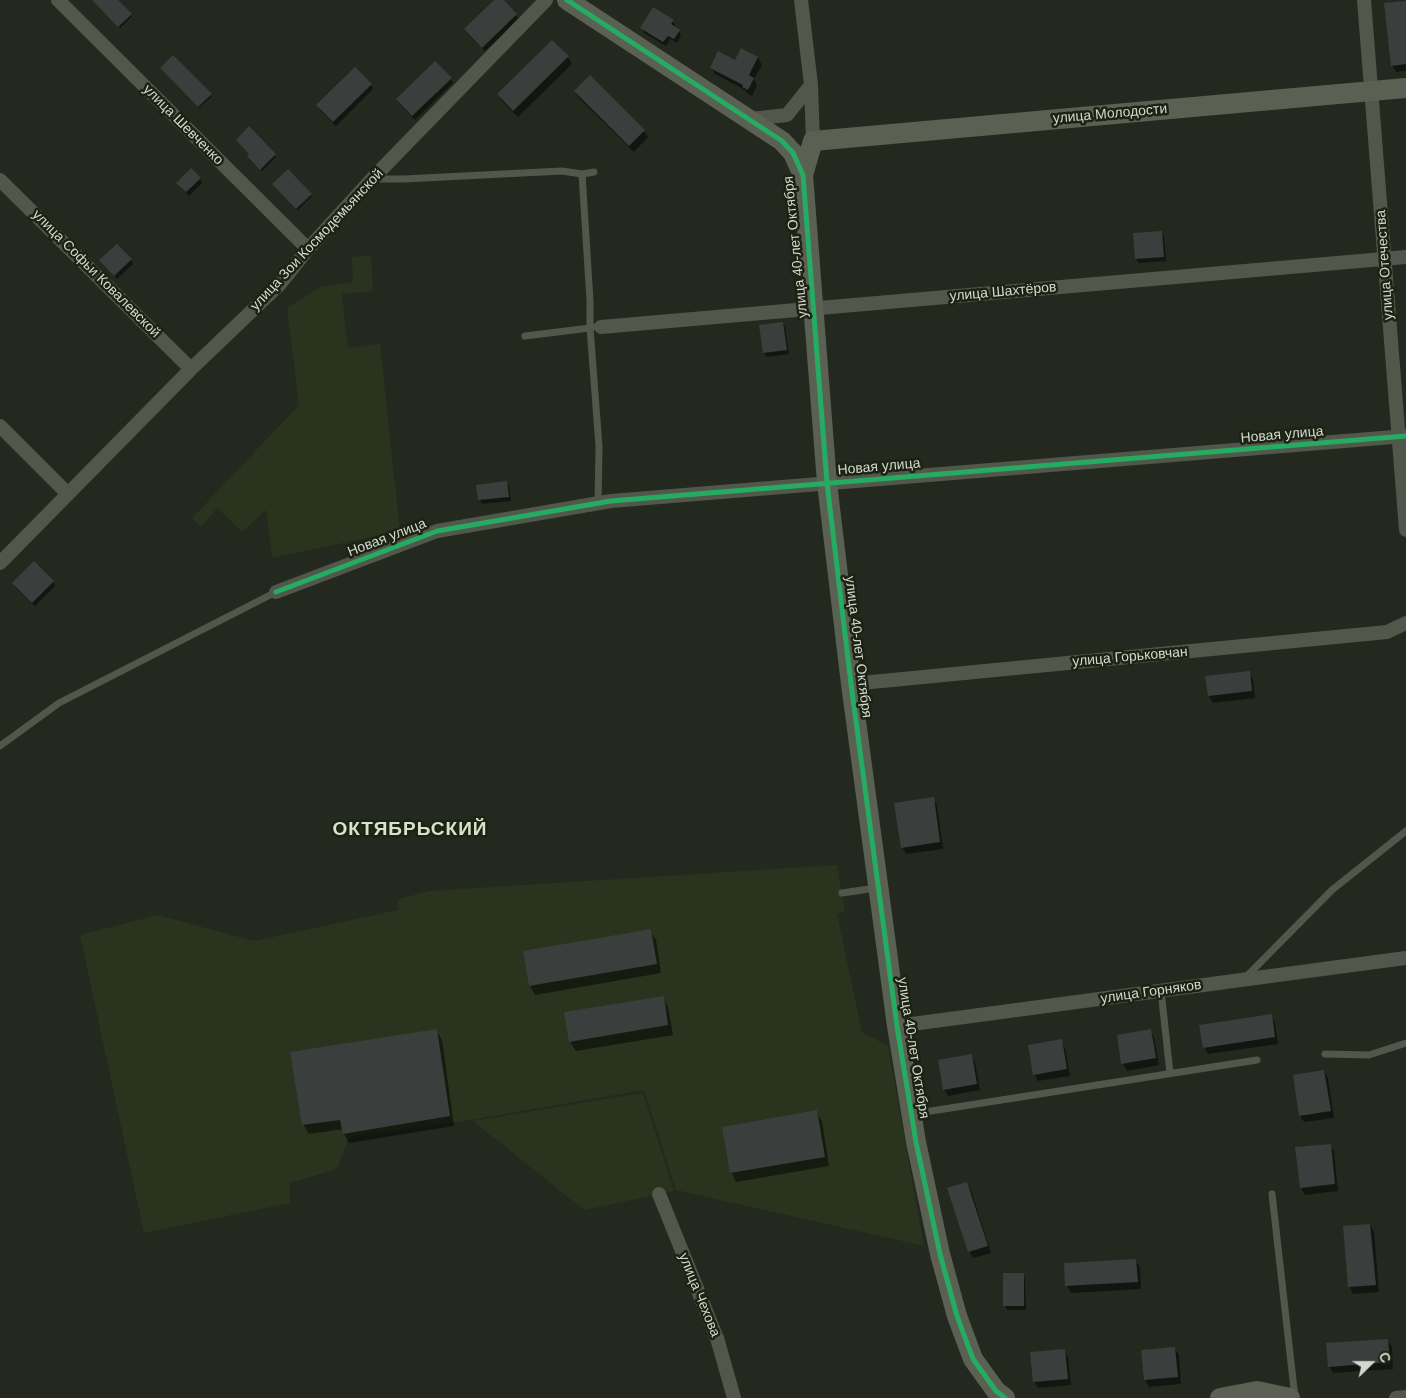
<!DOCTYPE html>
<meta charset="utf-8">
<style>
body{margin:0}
#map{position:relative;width:1406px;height:1398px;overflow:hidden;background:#24291f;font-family:Helvetica,sans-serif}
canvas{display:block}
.north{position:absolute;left:1346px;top:1338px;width:50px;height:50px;-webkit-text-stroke:4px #1c2312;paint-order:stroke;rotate:68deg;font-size:14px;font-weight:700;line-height:20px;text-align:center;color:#d3d9ce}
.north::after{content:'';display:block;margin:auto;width:18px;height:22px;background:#d3d9ce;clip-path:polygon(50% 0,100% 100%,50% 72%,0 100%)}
</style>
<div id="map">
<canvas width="1406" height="1398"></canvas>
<div class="north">С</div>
</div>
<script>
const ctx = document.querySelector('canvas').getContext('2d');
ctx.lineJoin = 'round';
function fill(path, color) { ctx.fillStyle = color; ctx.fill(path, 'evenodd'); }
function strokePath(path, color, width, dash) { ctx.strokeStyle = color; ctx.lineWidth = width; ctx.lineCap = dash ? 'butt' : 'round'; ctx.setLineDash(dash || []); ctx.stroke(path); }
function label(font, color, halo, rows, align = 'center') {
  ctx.font = font + ' Helvetica,sans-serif'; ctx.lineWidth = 5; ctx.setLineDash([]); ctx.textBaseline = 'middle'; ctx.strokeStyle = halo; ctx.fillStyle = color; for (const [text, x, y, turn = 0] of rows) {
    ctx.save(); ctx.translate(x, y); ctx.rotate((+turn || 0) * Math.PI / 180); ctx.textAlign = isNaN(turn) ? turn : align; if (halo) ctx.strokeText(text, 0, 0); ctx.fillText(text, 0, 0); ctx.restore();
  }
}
fill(new Path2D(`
 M371 255 373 291 342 294 348 348 380 344 400 531 272 558 266 510 242 532 217 508 201 527 192 518 299 405 287 308 320 287 353 282 352 257Z
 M837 865 845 912 837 914 862 1032 888 1046 924 1246 676 1190 644 1090 470 1120 349 1137 337 1169 290 1183V1203L144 1233 80 935 158 915 254 941 398 910V899L429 891Z
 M643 1093 674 1191 584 1210 473 1121Z`), '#29331d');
fill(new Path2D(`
 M93 0H116L132 16 120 28Z
 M495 0H502L519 19 485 51 468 34 465 29Z
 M1406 2V71L1396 72 1392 65Z
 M673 21 675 25 674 28 679 31 681 35 677 43 670 39 666 46 644 33 642 28Z
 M568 57 572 64 518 117 502 101 498 95Z
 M758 58 762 65 754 79 757 85 752 96 748 94 745 90 715 74 711 67Z
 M162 70 211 95V97L199 108Z
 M590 77 644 131 648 137 634 152 579 98 575 92Z
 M451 79 453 83 415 120 400 104 397 100Z
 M371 85 373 89 336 126 320 110 318 106Z
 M249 128 276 157 262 171 249 158 251 154Z
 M200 178 202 183 189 196 178 183Z
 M275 186 311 194 312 196 298 210Z
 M1162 232 1164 236 1166 261 1139 263 1136 259 1134 234Z
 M131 260 133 264 117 279 104 265Z
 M783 323 785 327 789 354 767 357 764 353Z
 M506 482 509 487 511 501 482 504 480 500 478 486Z
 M53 582 55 586 35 606 16 588 14 583Z
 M1249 673 1253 679 1255 698 1213 703 1209 696 1207 677Z
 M933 799 937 805 943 849 906 854 902 847Z
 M650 931 656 940 661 973 535 995 530 986Z
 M663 997 668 1007 673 1035 576 1051 570 1042Z
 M1271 1016 1275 1023 1278 1044 1208 1054 1204 1047Z
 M436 1030 442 1040 454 1126 349 1143 344 1134 343 1129 309 1134 303 1124Z
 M1150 1030 1154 1037 1159 1065 1127 1071 1123 1064 1118 1036Z
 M1061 1041 1065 1048 1070 1076 1038 1081 1034 1074Z
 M971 1055 975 1062 980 1090 948 1096 944 1089Z
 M1324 1071 1328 1078 1334 1118 1304 1122 1300 1116Z
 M816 1112 822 1121 829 1166 736 1182 731 1172Z
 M1330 1145 1334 1152 1338 1191 1305 1195 1301 1188Z
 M967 1183 971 1190 991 1253 973 1258 969 1251Z
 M1370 1225 1374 1232 1379 1292 1353 1294 1350 1287Z
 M1136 1261 1140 1267 1141 1289 1071 1293 1067 1286Z
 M1023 1274 1025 1279 1026 1310H1007L1005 1306Z
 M1388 1340 1392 1347 1393 1369 1333 1373 1329 1366Z
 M1175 1349 1179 1355 1181 1384 1149 1387 1145 1380 1142 1352Z
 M1064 1350 1068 1357 1071 1385 1038 1388 1034 1381Z`), '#0007');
fill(new Path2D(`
 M92 0H118L132 14 118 27Z
 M494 0H504L517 14 482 48 464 29Z
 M1406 1V64L1391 66 1384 3Z
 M653 7 674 20 671 24 680 30 674 39 668 36 663 42 640 28Z
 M552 40 569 56 513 111 497 94Z
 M741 48 758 57 749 75 754 78 748 90 742 87 743 85 710 68 718 51 735 60Z
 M173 55 212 94 198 107 160 68Z
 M435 61 452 78 412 116 396 99Z
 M355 67 372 84 333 122 316 105Z
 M590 75 645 130 629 146 574 91Z
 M249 126 276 154 260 170 247 156 249 154 236 140Z
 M191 168 201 178 186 192 176 183Z
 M288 169 312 194 296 209 272 184Z
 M1162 231 1164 257 1135 259 1133 233Z
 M117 244 132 259 114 276 99 260Z
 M783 322 787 350 763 353 759 325Z
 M507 481 509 497 478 500 476 485Z
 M34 561 54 581 32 603 12 583Z
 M1250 671 1252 691 1208 696 1205 676Z
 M934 797 940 842 901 848 894 803Z
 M651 929 657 964 529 986 523 951Z
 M664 996 668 1025 569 1042 564 1012Z
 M1272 1014 1275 1037 1203 1048 1199 1025Z
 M437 1029 450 1116 343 1134 340 1120 302 1125 290 1052Z
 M1151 1029 1156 1058 1121 1064 1117 1035Z
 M1062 1039 1067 1069 1033 1075 1028 1045Z
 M972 1054 977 1084 943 1090 938 1060Z
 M1324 1070 1331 1111 1299 1116 1293 1075Z
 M817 1110 825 1157 730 1173 722 1127Z
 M1331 1144 1335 1184 1300 1188 1295 1147Z
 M967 1182 988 1246 968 1252 947 1188Z
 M1370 1224 1376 1285 1348 1287 1343 1226Z
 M1136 1259 1138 1282 1065 1286 1064 1263Z
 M1003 1273H1024V1306H1003Z
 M1388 1339 1390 1362 1328 1367 1326 1343Z
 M1175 1347 1178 1377 1144 1380 1141 1350Z
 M1065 1349 1068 1379 1033 1382 1030 1352Z`), '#3a3e3d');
strokePath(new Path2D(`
 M373 179H404L562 171 582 174
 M593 327 590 328 599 446 598 504
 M525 336 590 328V301L582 174 594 172
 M0 746 59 703 276 592
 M842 893 876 888
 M1245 978 1332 890 1406 831
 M1161 991 1170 1073
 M1325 1054 1369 1055 1406 1043
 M912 1114 1257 1060
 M1272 1194 1295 1398`), '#52574c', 7);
strokePath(new Path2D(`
 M58 0 308 249
 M801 0 811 85 813 141
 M1364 0 1406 530
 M751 119 787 115 811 85
 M0 180 191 369
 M601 327 1406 257
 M0 426 68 494
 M0 563 191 369 280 284 308 249 372 179 546 0
 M276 592 437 531 611 501 1406 436
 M851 684 1387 632 1406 623
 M897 1026 1406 958
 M659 1194 717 1338 734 1398
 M1396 1398 1406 1397`), '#52574c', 14);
strokePath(new Path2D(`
 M567 0 782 141 793 153 803 175 827 483 851 684 897 1026 916 1142 940 1254 957 1316 973 1359 996 1391 1005 1398
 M803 175 813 141 1406 88
 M1220 1398 1257 1391 1290 1398`), '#5a6153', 20);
strokePath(new Path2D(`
 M567 0 782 141 793 153 803 175 827 483 851 684 897 1026 916 1142 940 1254 957 1316 973 1359 996 1391 1005 1398
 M276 592 437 531 611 501 1406 436`), '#26ab63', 5);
label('14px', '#d3d9ce', '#1c2312', [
 ["улица Молодости",1110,114,-5],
 ["улица Шевченко",183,125,45],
 ["улица Зои Космодемьянской",317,240,-47],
 ["улица 40-лет Октября",796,247,-96],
 ["улица Отечества",1385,265,-94],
 ["улица Софьи Ковалевской",96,274,45],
 ["улица Шахтёров",1003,292,-5],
 ["Новая улица",1282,435,-5],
 ["Новая улица",879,467,-5],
 ["Новая улица",387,538,-21],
 ["улица 40-лет Октября",858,647,83],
 ["улица Горьковчан",1130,657,-5],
 ["улица Горняков",1151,992,-8],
 ["улица 40-лет Октября",913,1048,81],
 ["улица Чехова",699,1295,68]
]);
ctx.letterSpacing = '1px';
label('bold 19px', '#d7e2cb', '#1c2312', [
 ["ОКТЯБРЬСКИЙ",410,830]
]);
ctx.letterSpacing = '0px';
</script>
